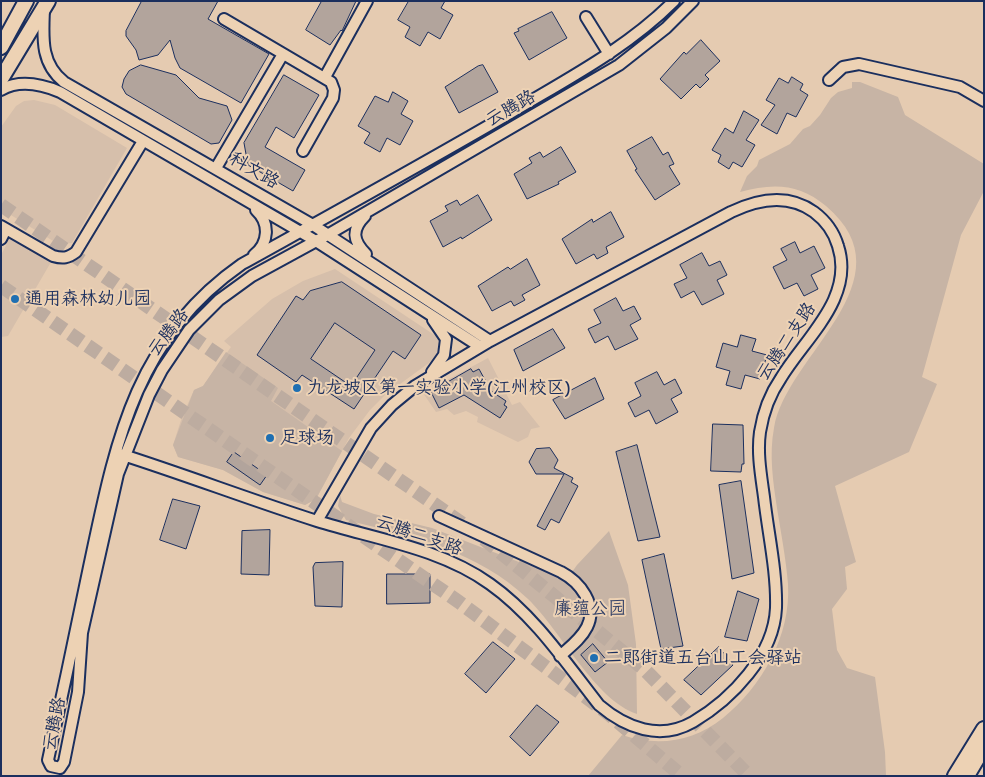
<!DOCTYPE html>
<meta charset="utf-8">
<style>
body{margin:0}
#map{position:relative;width:985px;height:777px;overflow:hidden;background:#e5cbb1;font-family:Itim,sans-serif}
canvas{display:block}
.frame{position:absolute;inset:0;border:2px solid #1b2f5e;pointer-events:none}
</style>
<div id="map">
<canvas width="985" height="777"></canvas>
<div class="frame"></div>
</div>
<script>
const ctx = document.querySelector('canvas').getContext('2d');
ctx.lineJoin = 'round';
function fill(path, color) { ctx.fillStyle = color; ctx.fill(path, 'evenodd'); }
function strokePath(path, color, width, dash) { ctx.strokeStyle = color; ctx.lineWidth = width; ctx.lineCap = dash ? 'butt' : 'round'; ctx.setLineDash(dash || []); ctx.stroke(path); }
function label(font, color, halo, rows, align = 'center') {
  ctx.font = font + ' Itim,"LXGW WenKai TC",sans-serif'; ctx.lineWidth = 4; ctx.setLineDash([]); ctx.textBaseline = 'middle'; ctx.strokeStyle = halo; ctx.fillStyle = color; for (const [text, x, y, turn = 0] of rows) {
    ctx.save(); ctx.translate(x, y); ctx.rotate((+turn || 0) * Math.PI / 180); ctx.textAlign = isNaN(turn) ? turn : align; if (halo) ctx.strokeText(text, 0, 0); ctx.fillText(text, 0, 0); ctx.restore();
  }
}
fill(new Path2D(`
 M34 100 55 105 127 148 72 243 58 244 1 209V127L16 106 24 101Z
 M10 238 51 262 8 336 1 337V255Z
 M335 269 439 338 437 357 385 395 370 410 349 438 316 499 305 505 263 492 223 470 178 457 173 445 182 417 194 390 203 386 231 347 224 341 272 299 303 281Z
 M488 358 512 405 520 402 540 427 531 429 528 437 518 442 477 422 478 417 466 411 454 415 447 409 436 412 423 393Z`), '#d6bfab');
fill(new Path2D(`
 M852 82H860L898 97 905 115 984 164V191L961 235 922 377 937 384 909 452 835 486 856 562 845 567 847 589 832 609 837 650 847 668 875 677 885 752 886 776H588L622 735C658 747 693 742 723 718 762 686 791 636 788 584 786 559 781 533 777 508 773 481 769 455 774 428 786 355 913 280 826 206 799 183 772 183 740 192L747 176 757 166 759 160 790 144 803 129 810 126 820 115 831 98 838 92 852 88Z
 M335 323 375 350 351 386 311 359Z
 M226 352 278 388 271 401 342 451 316 499 305 505 263 492 223 470 178 457 173 445 194 390 203 386ZM233 452 267 475 261 484 227 462Z
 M340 495 342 502 374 514 432 528 519 562 526 549 572 572 577 565 609 531 628 585 636 644 637 714C595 700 561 631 528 599 478 551 411 536 346 520L338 506Z`), '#c7b4a5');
const building = new Path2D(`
 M142 1H218L208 19 269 54 241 103 180 68 175 58 170 40 158 55 139 60 136 50 126 36V31Z
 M322 1H356L342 31 341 30 330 45 306 30Z
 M409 1H445L441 8 453 15 440 39 428 32 420 46 405 37 410 27 398 20Z
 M552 12 567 38 529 60 514 33 519 31 518 29Z
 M701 40 720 61 705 75 709 79 700 88 696 84 681 99 660 79 684 52 686 54Z
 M141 65 176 75 199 98 227 106 232 120 219 143 211 144 126 94 122 87 124 79 129 71Z
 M483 65 498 92 459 113 445 87 478 66Z
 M284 75 319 95 294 138 276 127 265 147 305 170 293 191 248 165 244 143Z
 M792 77 803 84 800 90 808 95 796 117 787 113 777 134 761 125 775 105 766 100 779 78 788 83Z
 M393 92 408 101 401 114 413 121 400 145 387 138 380 152 364 143 370 133 358 126 375 96 388 102Z
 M744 111 759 120 746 140 755 145 742 167 733 162 729 169 718 162 721 155 712 150 725 128 733 133Z
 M652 137 663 155 668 152 674 164 669 166 680 184 655 200 635 170 637 169 627 151Z
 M561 147 576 172 558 182 559 184 527 199 514 174 532 163 529 158 540 152 543 157Z
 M478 195 492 220 462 239 461 237 443 247 430 221 448 211 445 206 457 200 460 205Z
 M611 212 624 237 606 247 608 253 597 259 594 254 576 264 562 239 592 219 593 222Z
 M795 242 800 253 814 246 825 268 811 275 818 289 804 296 797 283 784 289 773 267 787 260 781 249Z
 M702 253 709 266 720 261 727 275 717 280 724 294 702 305 694 291 681 298 674 284 687 278 680 265Z
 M527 259 540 285 522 295 525 300 514 306 511 301 492 311 478 286 508 267 510 269Z
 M342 282 421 335 405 359 393 351 354 409 302 375 296 382 257 355 296 296 303 300 310 291ZM335 323 375 350 351 386 311 359Z
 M616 298 623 311 634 306 641 319 630 325 638 339 615 350 608 336 595 343 588 329 601 323 594 310Z
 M553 329 565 348 523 371 514 350Z
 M741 335 756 339 752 351 767 355 760 379 745 375 741 389 726 385 730 371 716 367 723 343 737 347Z
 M471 369 473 372 479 369 485 380 479 383 506 401 504 405 507 407 500 418 464 395 439 408 431 392Z
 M657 372 664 385 675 379 682 393 671 399 678 412 656 424 649 410 635 417 628 403 641 396 635 383Z
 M595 378 604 399 565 419 553 400Z
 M713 424 743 425 744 464H742L741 472 711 471Z
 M637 445 660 537 638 541 616 452Z
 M550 448 558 460 554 468 573 478 571 482 578 486 559 523 551 519 545 530 537 526 564 474H536L529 462 536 449Z
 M234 452 267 475 260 485 227 462Z
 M741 481 754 573 732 579 719 485Z
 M173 499 200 506 186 549 160 540Z
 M270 530 269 575 241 574 242 531Z
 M664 554 683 646 661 649 642 560Z
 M343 562 342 607 315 606 313 567 315 563Z
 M387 574H430V603L387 604Z
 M738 591 759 599 747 641 725 637Z
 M493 642 515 659 486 693 465 674Z
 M593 644 608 662 595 672 581 655Z
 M719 647 733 665 701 695 684 680Z
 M537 705 559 722 530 756 510 737Z`);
fill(building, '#b2a49c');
strokePath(building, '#1b2f5e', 1);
strokePath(new Path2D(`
 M1 205 466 526
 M1 286 459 602 610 715 682 776
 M484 539 645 670 749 776`), '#bdaca0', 14, [14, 7]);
const minor = new Path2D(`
 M674 1C627 48 569 78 512 112 423 164 332 214 242 264 133 340 115 445 89 567 76 631 62 696 48 760L51 766 60 768 64 762 78 692 82 633 118 474 149 395 162 370 189 330 219 300 252 276 329 234 619 65 666 28 693 1
 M44 9C43 37 40 63 64 82L313 225 490 341
 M586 17 609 54
 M224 19 331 82 334 90 333 98 303 151
 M325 77 367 1
 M829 80 843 67 859 64 960 87 984 101
 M1 90C20 79 41 84 60 92L316 241 479 346
 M216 168 283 54
 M365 216C351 230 353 241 366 254
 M1 226 53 256C63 259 68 258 76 252L143 141
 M1 239 6 229
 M254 255C269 243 270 223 256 210
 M432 372 444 355 446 339 433 320
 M120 454C186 475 251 500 317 521 375 539 440 548 490 584 534 615 566 663 599 705 626 728 660 741 693 722 732 699 774 655 776 608 777 571 768 533 764 497 761 475 757 453 760 432 763 413 770 394 781 378 805 338 855 298 838 246 834 232 826 221 814 212 788 193 758 199 731 212L490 341 415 386 392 405 371 428 317 521
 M439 516 561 572C580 582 598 605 587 627 581 639 570 647 560 656`);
const major = new Path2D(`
 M968 776 984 749`);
const highway = new Path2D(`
 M1 47 26 1
 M1 79 48 1
 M955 776 984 729`);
strokePath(minor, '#1b2f5e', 14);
strokePath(major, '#1b2f5e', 16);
strokePath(highway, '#1b2f5e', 18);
strokePath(minor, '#edd2b4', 10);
strokePath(major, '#edd2b4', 12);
strokePath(highway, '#edd2b4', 14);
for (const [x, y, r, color] of [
 [15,299,5,"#1f6fb2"],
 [297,388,5,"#1f6fb2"],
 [270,438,5,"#1f6fb2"],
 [594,658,5,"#1f6fb2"]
]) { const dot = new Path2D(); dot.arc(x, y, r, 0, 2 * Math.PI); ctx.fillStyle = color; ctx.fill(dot); strokePath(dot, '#edd2b4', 2); }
label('18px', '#1b2f5e', '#edd2b4', [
 ["云腾路",511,109,-30],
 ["科文路",254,171,30],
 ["云腾路",169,333,-53],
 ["云腾二支路",787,342,-56],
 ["云腾二支路",419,536,19],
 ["云腾路",55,724,-79]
]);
label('18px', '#1b2f5e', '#edd2b4', [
 ["通用森林幼儿园",25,299],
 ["九龙坡区第一实验小学(江州校区)",307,388],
 ["足球场",280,438],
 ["二郎街道五台山工会驿站",604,658]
], 'left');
label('18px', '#354369', '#edd2b4', [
 ["廉蕴公园",590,609]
]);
</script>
